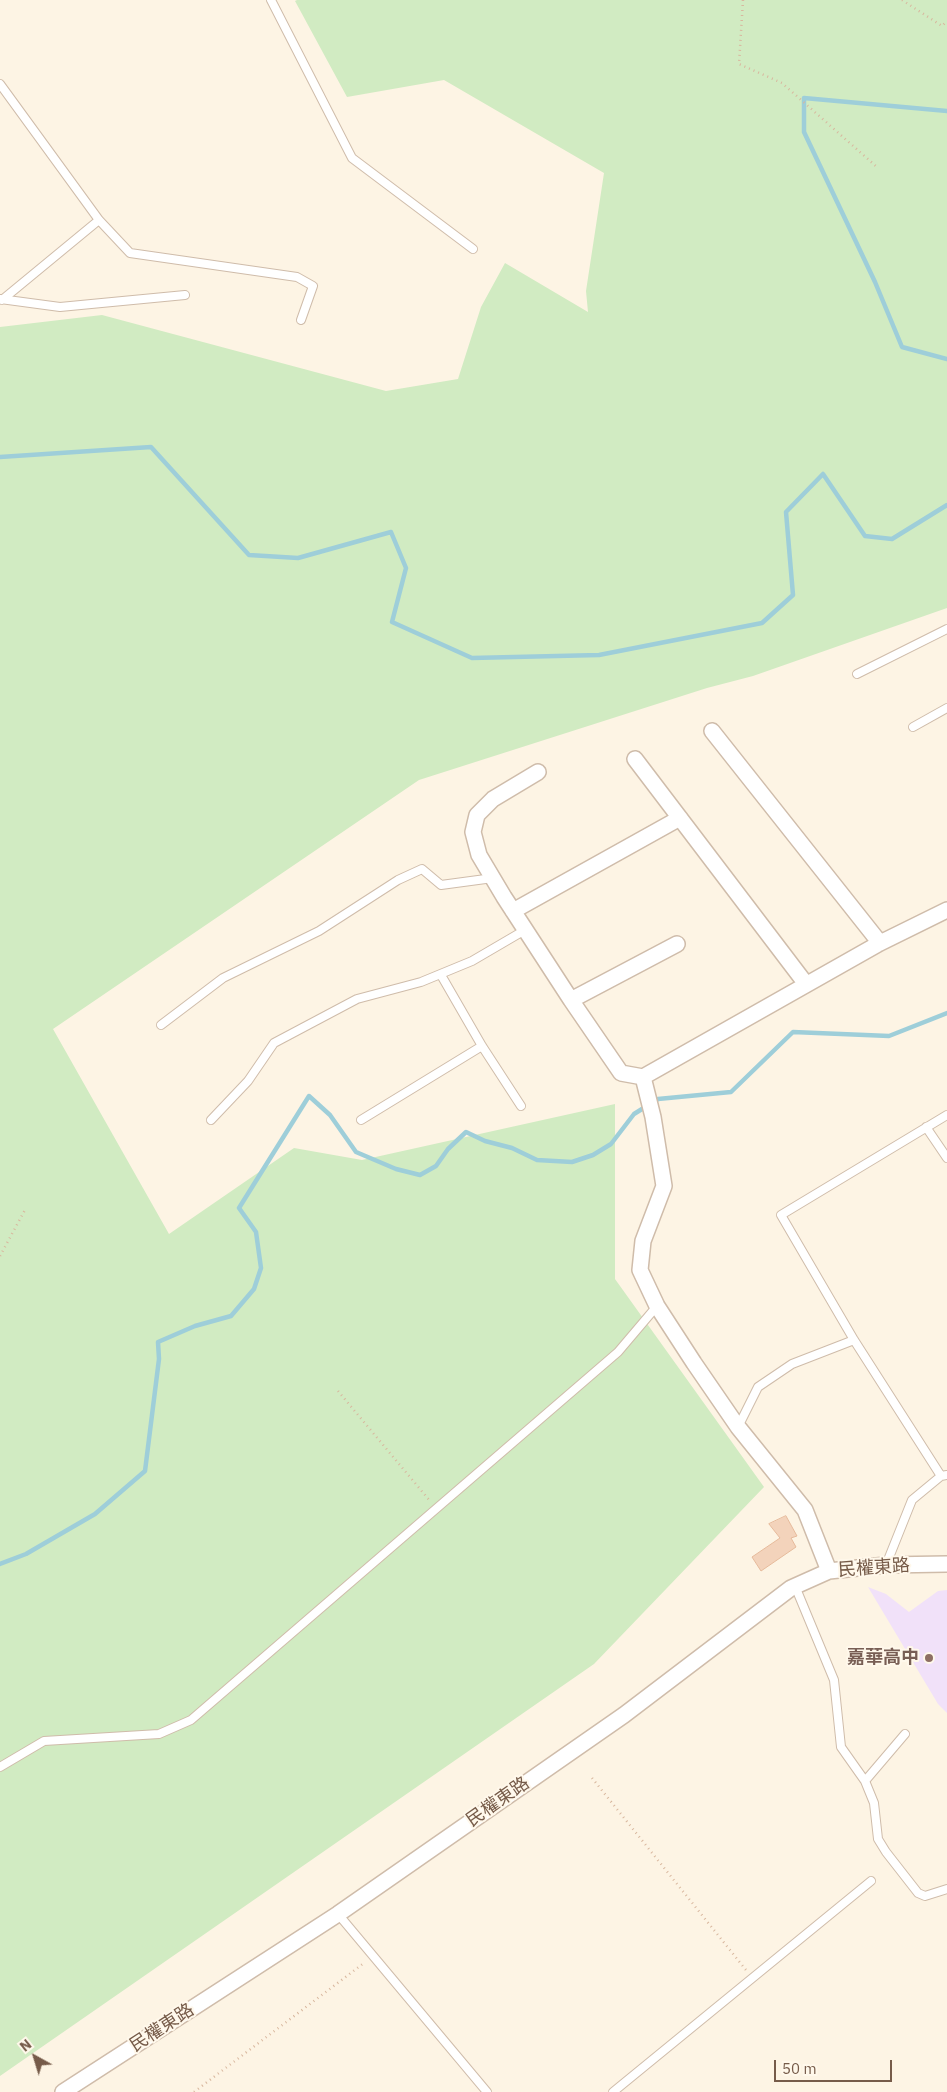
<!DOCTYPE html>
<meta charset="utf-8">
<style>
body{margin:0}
#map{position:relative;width:947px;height:2092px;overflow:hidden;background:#fdf4e4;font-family:"IBM Plex Sans",sans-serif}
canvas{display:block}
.north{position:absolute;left:10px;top:2032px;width:50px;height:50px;-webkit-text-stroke:4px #fff8eb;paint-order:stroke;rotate:321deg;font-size:14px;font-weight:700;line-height:20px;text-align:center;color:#765b49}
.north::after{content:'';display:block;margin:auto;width:18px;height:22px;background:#765b49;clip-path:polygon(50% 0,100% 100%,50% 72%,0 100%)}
.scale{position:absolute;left:774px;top:2060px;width:118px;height:22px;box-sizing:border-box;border:2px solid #765b49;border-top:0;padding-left:6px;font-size:15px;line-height:18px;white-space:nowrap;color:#765b49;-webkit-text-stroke:4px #fff8eb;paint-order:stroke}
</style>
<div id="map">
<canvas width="947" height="2092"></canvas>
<div class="north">N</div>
<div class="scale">50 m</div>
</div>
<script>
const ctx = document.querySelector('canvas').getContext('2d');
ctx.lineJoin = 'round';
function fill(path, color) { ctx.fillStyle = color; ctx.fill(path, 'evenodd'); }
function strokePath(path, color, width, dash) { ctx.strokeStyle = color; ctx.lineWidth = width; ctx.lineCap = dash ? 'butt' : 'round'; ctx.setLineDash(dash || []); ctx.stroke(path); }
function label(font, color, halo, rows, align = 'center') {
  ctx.font = font + ' "IBM Plex Sans","Noto Sans TC",sans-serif'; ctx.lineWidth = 4; ctx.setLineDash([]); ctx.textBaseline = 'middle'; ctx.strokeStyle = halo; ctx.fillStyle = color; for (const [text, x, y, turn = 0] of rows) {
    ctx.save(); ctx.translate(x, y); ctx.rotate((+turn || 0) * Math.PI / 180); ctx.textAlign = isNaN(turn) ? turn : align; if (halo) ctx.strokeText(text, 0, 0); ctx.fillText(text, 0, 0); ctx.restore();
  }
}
fill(new Path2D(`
 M868 1587 886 1594 909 1612 938 1591 947 1590V1713L938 1704Z`), '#f1e1f9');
fill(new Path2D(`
 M297 0H947V608L753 676 707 688 419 780 53 1029 169 1234 294 1148 362 1160 615 1104V1279L764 1487 594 1664 0 2076V327L102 315 386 391 458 379 481 307 505 263 588 312 586 291 604 173 444 80 347 97 295 1Z`), '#d1ebc2');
strokePath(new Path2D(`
 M947 111 804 98V132L875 282 902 347 947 359
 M0 457 151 447 249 555 298 558 391 532 406 568 392 622 472 658 599 655 762 623 793 595 786 512 823 474 865 536 892 539 947 505
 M0 1564 26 1554 95 1514 145 1471 159 1359 158 1342 195 1326 231 1316 254 1289 261 1268 256 1232 239 1208 309 1096 330 1115 356 1152 396 1169 420 1175 436 1166 448 1149 466 1132 485 1141 512 1148 537 1160 572 1162 593 1155 611 1144 634 1114 658 1099 731 1092 793 1032 889 1036 947 1013`), '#9eced9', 4.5);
const building = new Path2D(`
 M786 1516 797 1536 791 1538 796 1547 761 1571 752 1557 780 1538 769 1524Z`);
fill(building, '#f3d3bb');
strokePath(building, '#e6ba9b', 1);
const lane = new Path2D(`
 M271 0 352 158 473 249
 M0 84 99 220 130 253 297 277 313 286 301 320
 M0 299 60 307 185 295
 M2 300 99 220
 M857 674 947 629
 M913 727 947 708
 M441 975 482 1046 521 1106
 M161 1025 223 978 319 931 398 880 422 869 441 885 493 878
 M211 1120 248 1081 274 1043 357 999 421 982 472 961 525 930
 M361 1120 482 1046
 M926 1127 947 1158
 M738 1427 758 1387 792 1364 854 1340
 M941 1476 854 1340 781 1215 947 1115
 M886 1565 912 1500 941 1476 947 1475
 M795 1586 834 1680 841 1747 865 1781 874 1803 878 1839 886 1852 918 1893 925 1896 947 1889
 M0 1767 44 1741 159 1734 191 1720 618 1352 657 1306
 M865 1781 905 1734
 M338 1914 487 2092
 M613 2092 871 1881`);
const street = new Path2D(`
 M712 731 880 943
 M635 759 806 984
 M538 772 493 799 477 815 473 832 479 855 504 897 571 1000 621 1073 643 1077
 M513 911 680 818
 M571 1000 677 944
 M829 1571 805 1510 738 1427 694 1363 657 1306 640 1270 643 1241 664 1186 653 1117 643 1077 880 943 947 910
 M63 2092 338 1914 624 1715 791 1588 829 1571 886 1565 947 1564`);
strokePath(lane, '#cfbcaa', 10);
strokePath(street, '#cfbcaa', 18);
strokePath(new Path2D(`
 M743 0 739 64 782 83 878 168
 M902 0 942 26 947 21
 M0 1256 26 1208
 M338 1391 430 1501
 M592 1778 746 1970
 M194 2092 364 1963`), '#d8b79e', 2.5, [1, 4]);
strokePath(lane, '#fff', 8);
strokePath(street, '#fff', 15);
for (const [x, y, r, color] of [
 [929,1658,5,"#8d6e63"]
]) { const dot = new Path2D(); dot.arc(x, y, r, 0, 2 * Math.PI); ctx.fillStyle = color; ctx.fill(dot); strokePath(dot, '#fff8eb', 2); }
label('18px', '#765b49', '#fff8eb', [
 ["民權東路",874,1568,-4],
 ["民權東路",498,1802,-35],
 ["民權東路",162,2028,-33]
]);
label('bold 18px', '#785e54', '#fff8eb', [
 ["嘉華高中",919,1658]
], 'right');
</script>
